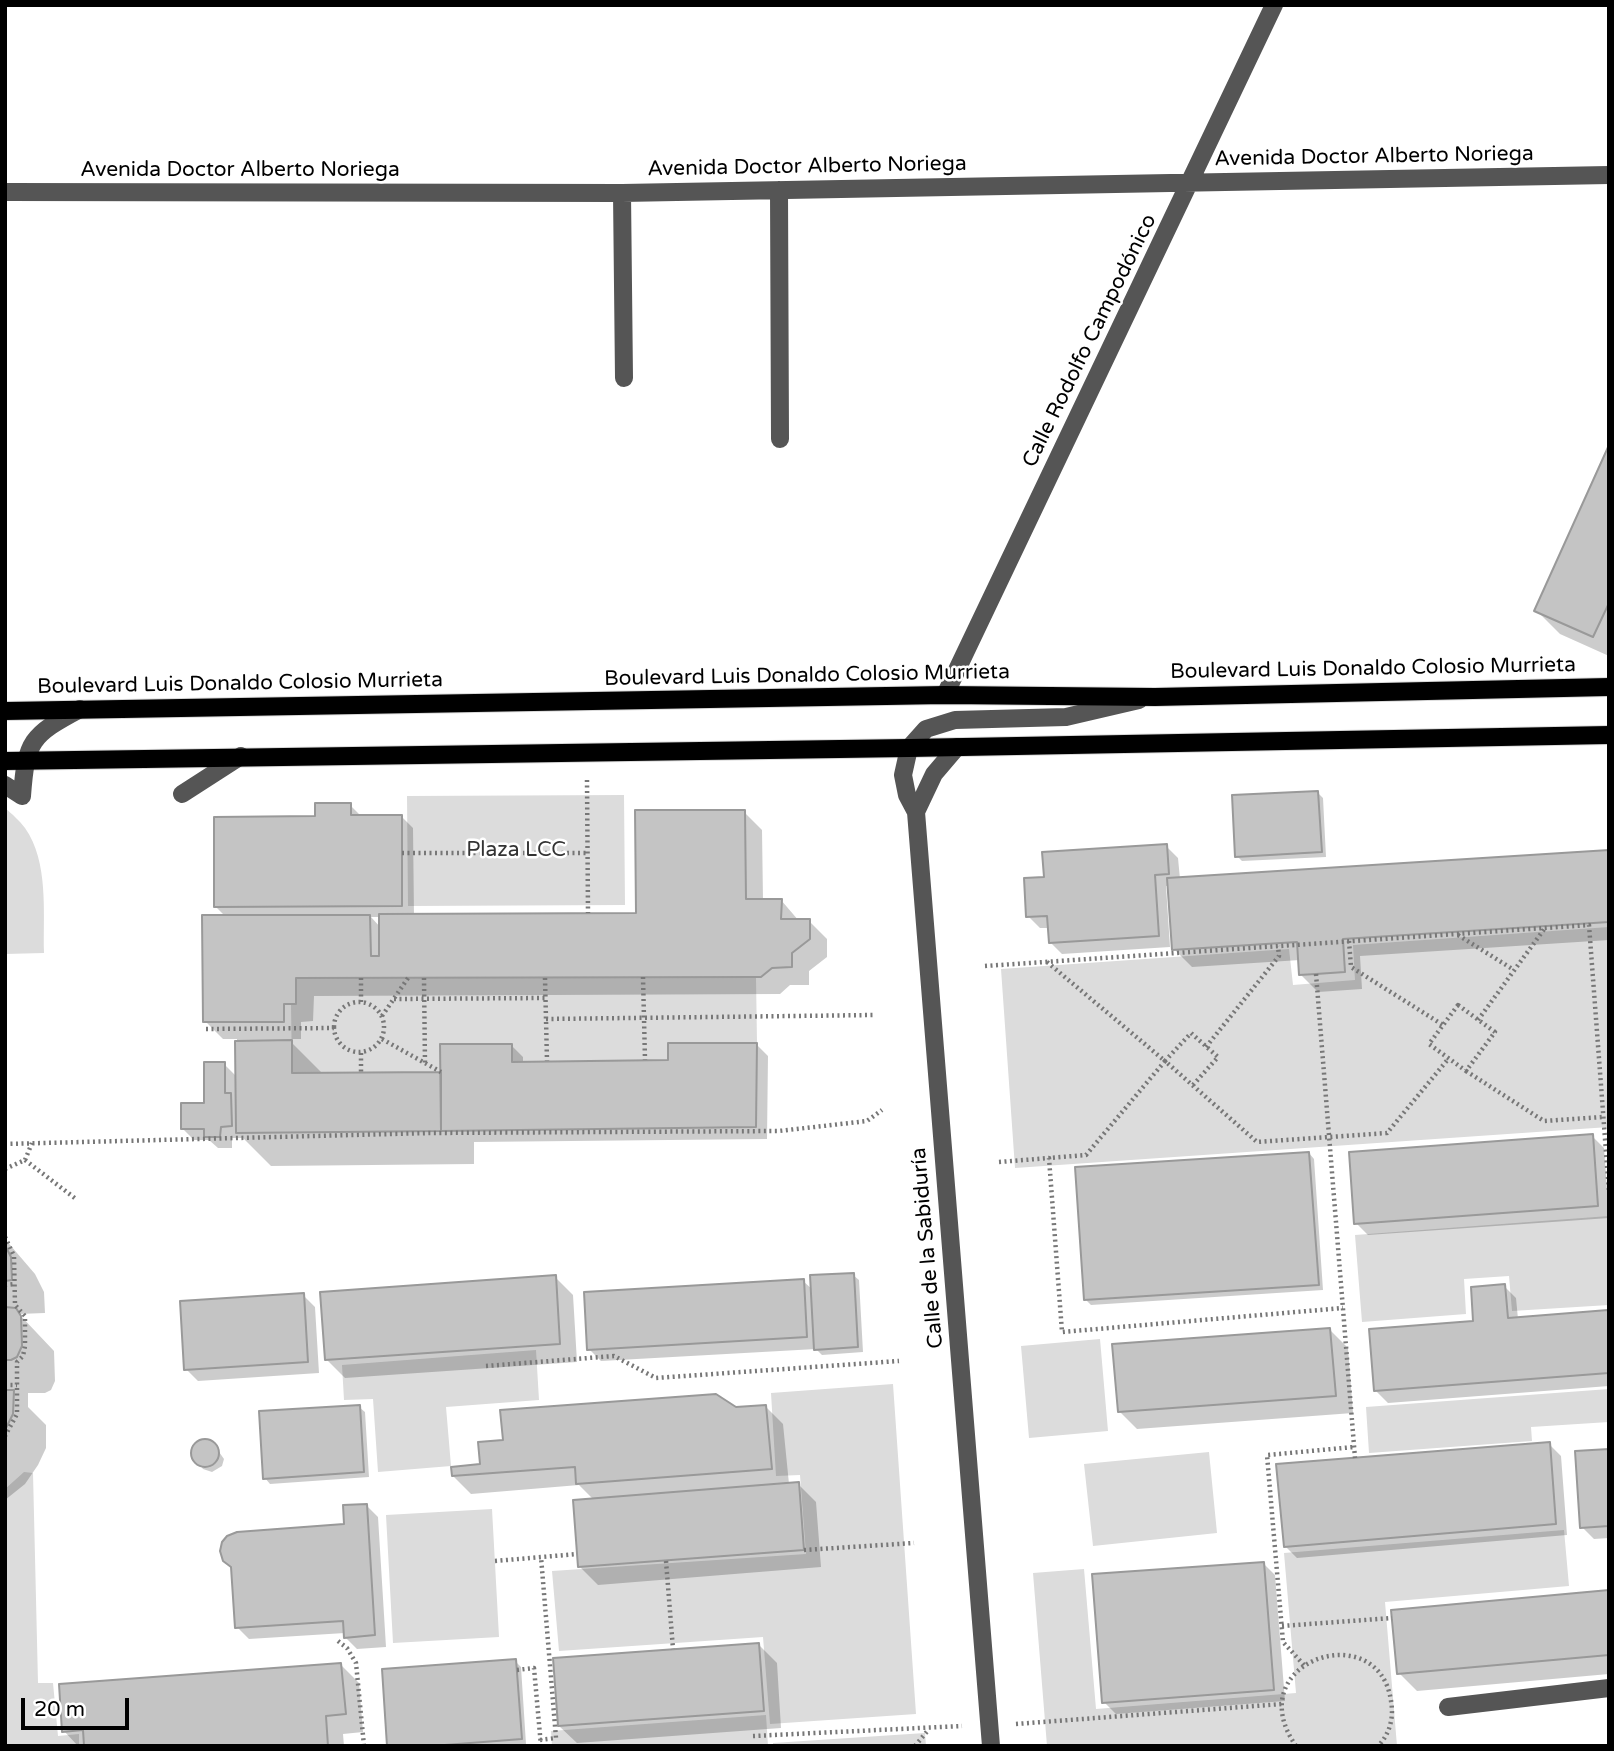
<!DOCTYPE html>
<meta charset="utf-8">
<style>
body{margin:0}
#map{position:relative;width:1614px;height:1751px;overflow:hidden;background:#fff;font-family:"Varela Round",sans-serif}
canvas{display:block}
.frame{position:absolute;inset:0;border:7px solid #000;pointer-events:none}
.scale{position:absolute;left:21px;top:1698px;width:108px;height:32px;box-sizing:border-box;border:4px solid #000;border-top:0;padding-left:9px;font-size:21px;line-height:24px;white-space:nowrap;color:#000;-webkit-text-stroke:5px #fff;paint-order:stroke}
</style>
<div id="map">
<canvas width="1614" height="1751"></canvas>
<div class="frame"></div>
<div class="scale">20 m</div>
</div>
<script>
const ctx = document.querySelector('canvas').getContext('2d');
ctx.lineJoin = 'round';
function fill(path, color) { ctx.fillStyle = color; ctx.fill(path, 'evenodd'); }
function strokePath(path, color, width, dash) { ctx.strokeStyle = color; ctx.lineWidth = width; ctx.lineCap = dash ? 'butt' : 'round'; ctx.setLineDash(dash || []); ctx.stroke(path); }
function label(font, color, halo, rows, align = 'center') {
  ctx.font = font + ' "Varela Round",sans-serif'; ctx.lineWidth = 5; ctx.setLineDash([]); ctx.textBaseline = 'middle'; ctx.strokeStyle = halo; ctx.fillStyle = color; for (const [text, x, y, turn = 0] of rows) {
    ctx.save(); ctx.translate(x, y); ctx.rotate((+turn || 0) * Math.PI / 180); ctx.textAlign = isNaN(turn) ? turn : align; if (halo) ctx.strokeText(text, 0, 0); ctx.fillText(text, 0, 0); ctx.restore();
  }
}
fill(new Path2D(`
 M624 795 625 905 408 906 407 796Z
 M5 808C12 814 20 821 25 828 49 862 43 913 44 953L5 954Z
 M1609 927V1127L1015 1168 1001 969 1289 949 1293 985 1355 980 1353 945Z
 M756 977 757 1043H668V1060L512 1062V1044H440L441 1072 292 1073 291 1004 296 1003V978Z
 M1609 1216V1305L1512 1311 1509 1276 1464 1279 1466 1314 1362 1322 1355 1235Z
 M1100 1339 1108 1431 1029 1438 1021 1346Z
 M536 1350 539 1400 446 1407 451 1466 378 1472 373 1399 344 1400 342 1365Z
 M893 1384 916 1714 770 1724 763 1637 559 1651 552 1571 806 1554 800 1475 776 1476 771 1393Z
 M1609 1389V1422L1531 1427 1532 1441 1369 1453 1366 1407Z
 M1209 1452 1217 1533 1093 1546 1084 1464Z
 M24 1472 33 1473 38 1683H53L58 1736 79 1734V1746H5V1489Z
 M492 1509 499 1637 393 1643 386 1515Z
 M1564 1530 1569 1586 1385 1602 1397 1746H1047L1033 1573 1084 1569 1096 1709 1296 1693 1284 1553Z
 M766 1715 768 1746H552L551 1731Z
 M925 1733 926 1746H773V1743Z`), '#dcdcdc');
fill(new Path2D(`
 M1609 449V656L1560 634 1536 610Z
 M1318 793 1323 798 1326 857 1242 861 1237 856Z
 M350 805 361 816H401L413 828 414 916 638 914 744 812 762 830 763 900H781L799 921H809L827 939V957L809 971V985H790L780 994 314 996 313 1021 301 1022V1039H288L324 1075 442 1074 512 1046 523 1057V1064L670 1062 756 1044 768 1056 767 1139 474 1142V1164L271 1166 243 1138H232V1148H218L209 1140H194L182 1128 206 1105 224 1064 237 1077V1039H223L205 1021 226 917 215 906 317 818ZM371 917H381V928Z
 M1166 846 1178 858 1180 879 1609 852V940L1360 956 1362 989 1318 992 1300 974V960L1192 967 1174 949 1170 886H1166L1170 947 1062 954 1050 942 1049 928H1040L1028 916 1046 879Z
 M1592 1136 1604 1148 1609 1218 1368 1235 1356 1223Z
 M1309 1153 1314 1159 1323 1290 1091 1305 1086 1300Z
 M5 1239 35 1274 44 1292 45 1313 19 1314 54 1351 55 1381 51 1390 45 1393H28V1407L46 1425V1448L38 1465 25 1484 5 1500Z
 M853 1275 859 1280 863 1352 822 1355 816 1349 601 1361 589 1349 803 1281 813 1290Z
 M555 1277 573 1295 577 1362 345 1378 327 1360Z
 M1504 1286 1516 1298 1518 1319 1608 1312 1609 1386 1388 1403 1376 1391 1475 1322Z
 M303 1295 315 1307 319 1373 198 1381 186 1369Z
 M1330 1330 1348 1348 1353 1413 1137 1429 1119 1411Z
 M765 1406 783 1424 789 1484H798L816 1502 821 1567 598 1585 580 1567 594 1500 579 1485 471 1494 453 1476 482 1466 735 1409Z
 M359 1407 365 1412 369 1477 270 1484 265 1478Z
 M204 1441 212 1442 224 1459 222 1466 212 1472 203 1469 193 1456 196 1444Z
 M1549 1444 1561 1456 1567 1535 1297 1558 1285 1546Z
 M1609 1451V1538L1594 1539 1582 1527Z
 M366 1505 378 1517 386 1647 357 1649 345 1637V1633L249 1639 237 1627Z
 M1263 1563 1275 1575 1285 1701 1116 1714 1104 1702Z
 M1609 1592V1674L1417 1691 1399 1673Z
 M759 1645 777 1663 781 1728 577 1743 559 1726Z
 M515 1661 521 1667 526 1744 389 1746Z
 M341 1665 359 1683 363 1732 343 1734 344 1746H78L64 1731Z`), '#0003');
const building = new Path2D(`
 M1609 445V603L1593 637 1534 611Z
 M1318 791 1322 852 1235 857 1232 795Z
 M315 803H351V815H402V906L214 907V817L315 816Z
 M635 810H745L746 899H782L781 919H810V939L792 953V967L772 968 761 977H756L296 978V1004H284V1022H203L202 915H370L371 956H379V914L636 913Z
 M1167 844 1169 874 1155 875 1159 936 1049 943 1047 916 1026 917 1024 878 1044 877 1042 852Z
 M1609 850V922L1343 939 1345 972 1316 974 1299 975 1297 942 1172 950 1167 878Z
 M292 1040V1073L441 1072V1131L236 1133 235 1041Z
 M668 1043H757L756 1127 441 1131 440 1044H512V1062L668 1060Z
 M204 1062H225V1093H231L232 1126 221 1127 220 1137H204V1129H181V1103H204Z
 M1593 1134 1598 1206 1354 1224 1349 1152Z
 M1309 1152 1319 1285 1084 1300 1075 1167Z
 M5 1245 11 1257 12 1280 5 1281Z
 M854 1273 858 1347 814 1350 810 1275Z
 M556 1275 560 1344 325 1360 320 1292Z
 M804 1279 807 1337 587 1350 584 1292Z
 M1505 1284 1508 1318 1608 1310 1609 1373 1374 1391 1369 1329 1473 1321 1471 1287Z
 M304 1293 308 1362 184 1370 180 1301Z
 M5 1307 16 1308 21 1316 22 1346 17 1357 11 1360H5Z
 M1330 1328 1336 1396 1118 1412 1112 1344Z
 M5 1390H14L13 1414 5 1430Z
 M716 1394 736 1407 766 1405 772 1469 576 1484 575 1467 452 1476 451 1467 480 1464 478 1442 503 1440 500 1410Z
 M360 1405 364 1472 263 1479 259 1411Z
 M191 1453a14 14 0 1 1 28 0a14 14 0 1 1-28 0Z
 M1550 1442 1556 1524 1284 1547 1276 1464Z
 M1609 1449V1526L1580 1528 1575 1451Z
 M799 1482 804 1550 578 1567 573 1500Z
 M367 1504 375 1635 344 1638 343 1621 235 1628 231 1567 223 1561 220 1551 222 1542 227 1536 237 1532 344 1524 343 1505Z
 M1264 1562 1274 1690 1102 1703 1092 1574Z
 M1609 1590V1655L1397 1674 1391 1610Z
 M759 1643 764 1711 558 1726 553 1658Z
 M516 1659 522 1739 432 1746H387L382 1669Z
 M341 1663 346 1714 326 1716 328 1746H84L83 1730 62 1732 59 1684Z`);
fill(building, '#c4c4c4');
strokePath(building, '#999', 2);
const major = new Path2D(`
 M5 711 945 695 1155 697 1609 687
 M5 761 909 748 1609 735`);
strokePath(major, '#dbdbdb', 20);
strokePath(new Path2D(`
 M587 780 588 913
 M402 853H587
 M1458 935 1514 970
 M1349 941 1351 967 1443 1025
 M1047 962 1165 1061 1086 1155 1049 1158
 M985 966 1589 925 1609 1192
 M1316 974 1355 1458
 M643 977 645 1060
 M424 978 425 1064
 M545 978 547 1061
 M394 999 545 998
 M334 1027a25 25 0 1 1 50 0a25 25 0 1 1-50 0Z
 M361 1002V978
 M1458 1005 1495 1032 1466 1071 1429 1044Z
 M382 1016 408 978
 M546 1019 875 1015
 M1478 1020 1545 928
 M206 1029 334 1028
 M382 1039 441 1072
 M1206 1047 1279 956 1278 946
 M361 1053V1073
 M1466 1071 1544 1121 1603 1117
 M1193 1085 1218 1057 1191 1033 1165 1061 1257 1142 1387 1133 1449 1058
 M5 1144 430 1133 779 1131 867 1121 882 1110
 M25 1160 76 1199
 M999 1162 1049 1158 1062 1332 1343 1308
 M5 1169 25 1160 32 1143
 M5 1237 14 1256 15 1305 25 1316V1346L23 1356 17 1362V1414L5 1436
 M5 1285 15 1284
 M486 1366 614 1356 656 1378 899 1361
 M5 1385H17
 M804 1550 914 1543
 M495 1561 577 1554
 M666 1561 673 1649
 M1282 1626 1392 1618
 M338 1641 347 1648 356 1663 364 1746
 M1304 1665 1283 1642 1267 1455 1354 1447
 M517 1670 534 1668 541 1746
 M1016 1724 1282 1704
 M753 1736 962 1726
 M540 1740 556 1738 541 1557
 M915 1746 929 1729
 M1296 1746C1237 1661 1379 1615 1391 1701 1394 1717 1390 1734 1378 1746`), '#777', 4.5, [2, 3.5]);
strokePath(new Path2D(`
 M779 190 780 439
 M5 192 622 193 1609 175
 M622 193 624 378
 M945 695 1274 5
 M5 785 22 796C26 741 31 735 80 709
 M182 794 241 756
 M916 812 934 774 957 747
 M1448 1707 1609 1688
 M991 1746 916 812 907 795 903 775 909 748 926 729 955 720 1066 717 1139 700`), '#555', 18);
strokePath(major, '#000', 18);
label('21px', '#000', '#fff', [
 ["Avenida Doctor Alberto Noriega",1374,157,-1],
 ["Avenida Doctor Alberto Noriega",807,167,-1],
 ["Avenida Doctor Alberto Noriega",240,170],
 ["Calle Rodolfo Campodónico",1090,341,-64],
 ["Boulevard Luis Donaldo Colosio Murrieta",1373,669,-1],
 ["Boulevard Luis Donaldo Colosio Murrieta",807,676,-1],
 ["Boulevard Luis Donaldo Colosio Murrieta",240,684,-1],
 ["Calle de la Sabiduría",928,1248,-95]
]);
label('21px', '#333', '#fff', [
 ["Plaza LCC",516,850]
]);
</script>
